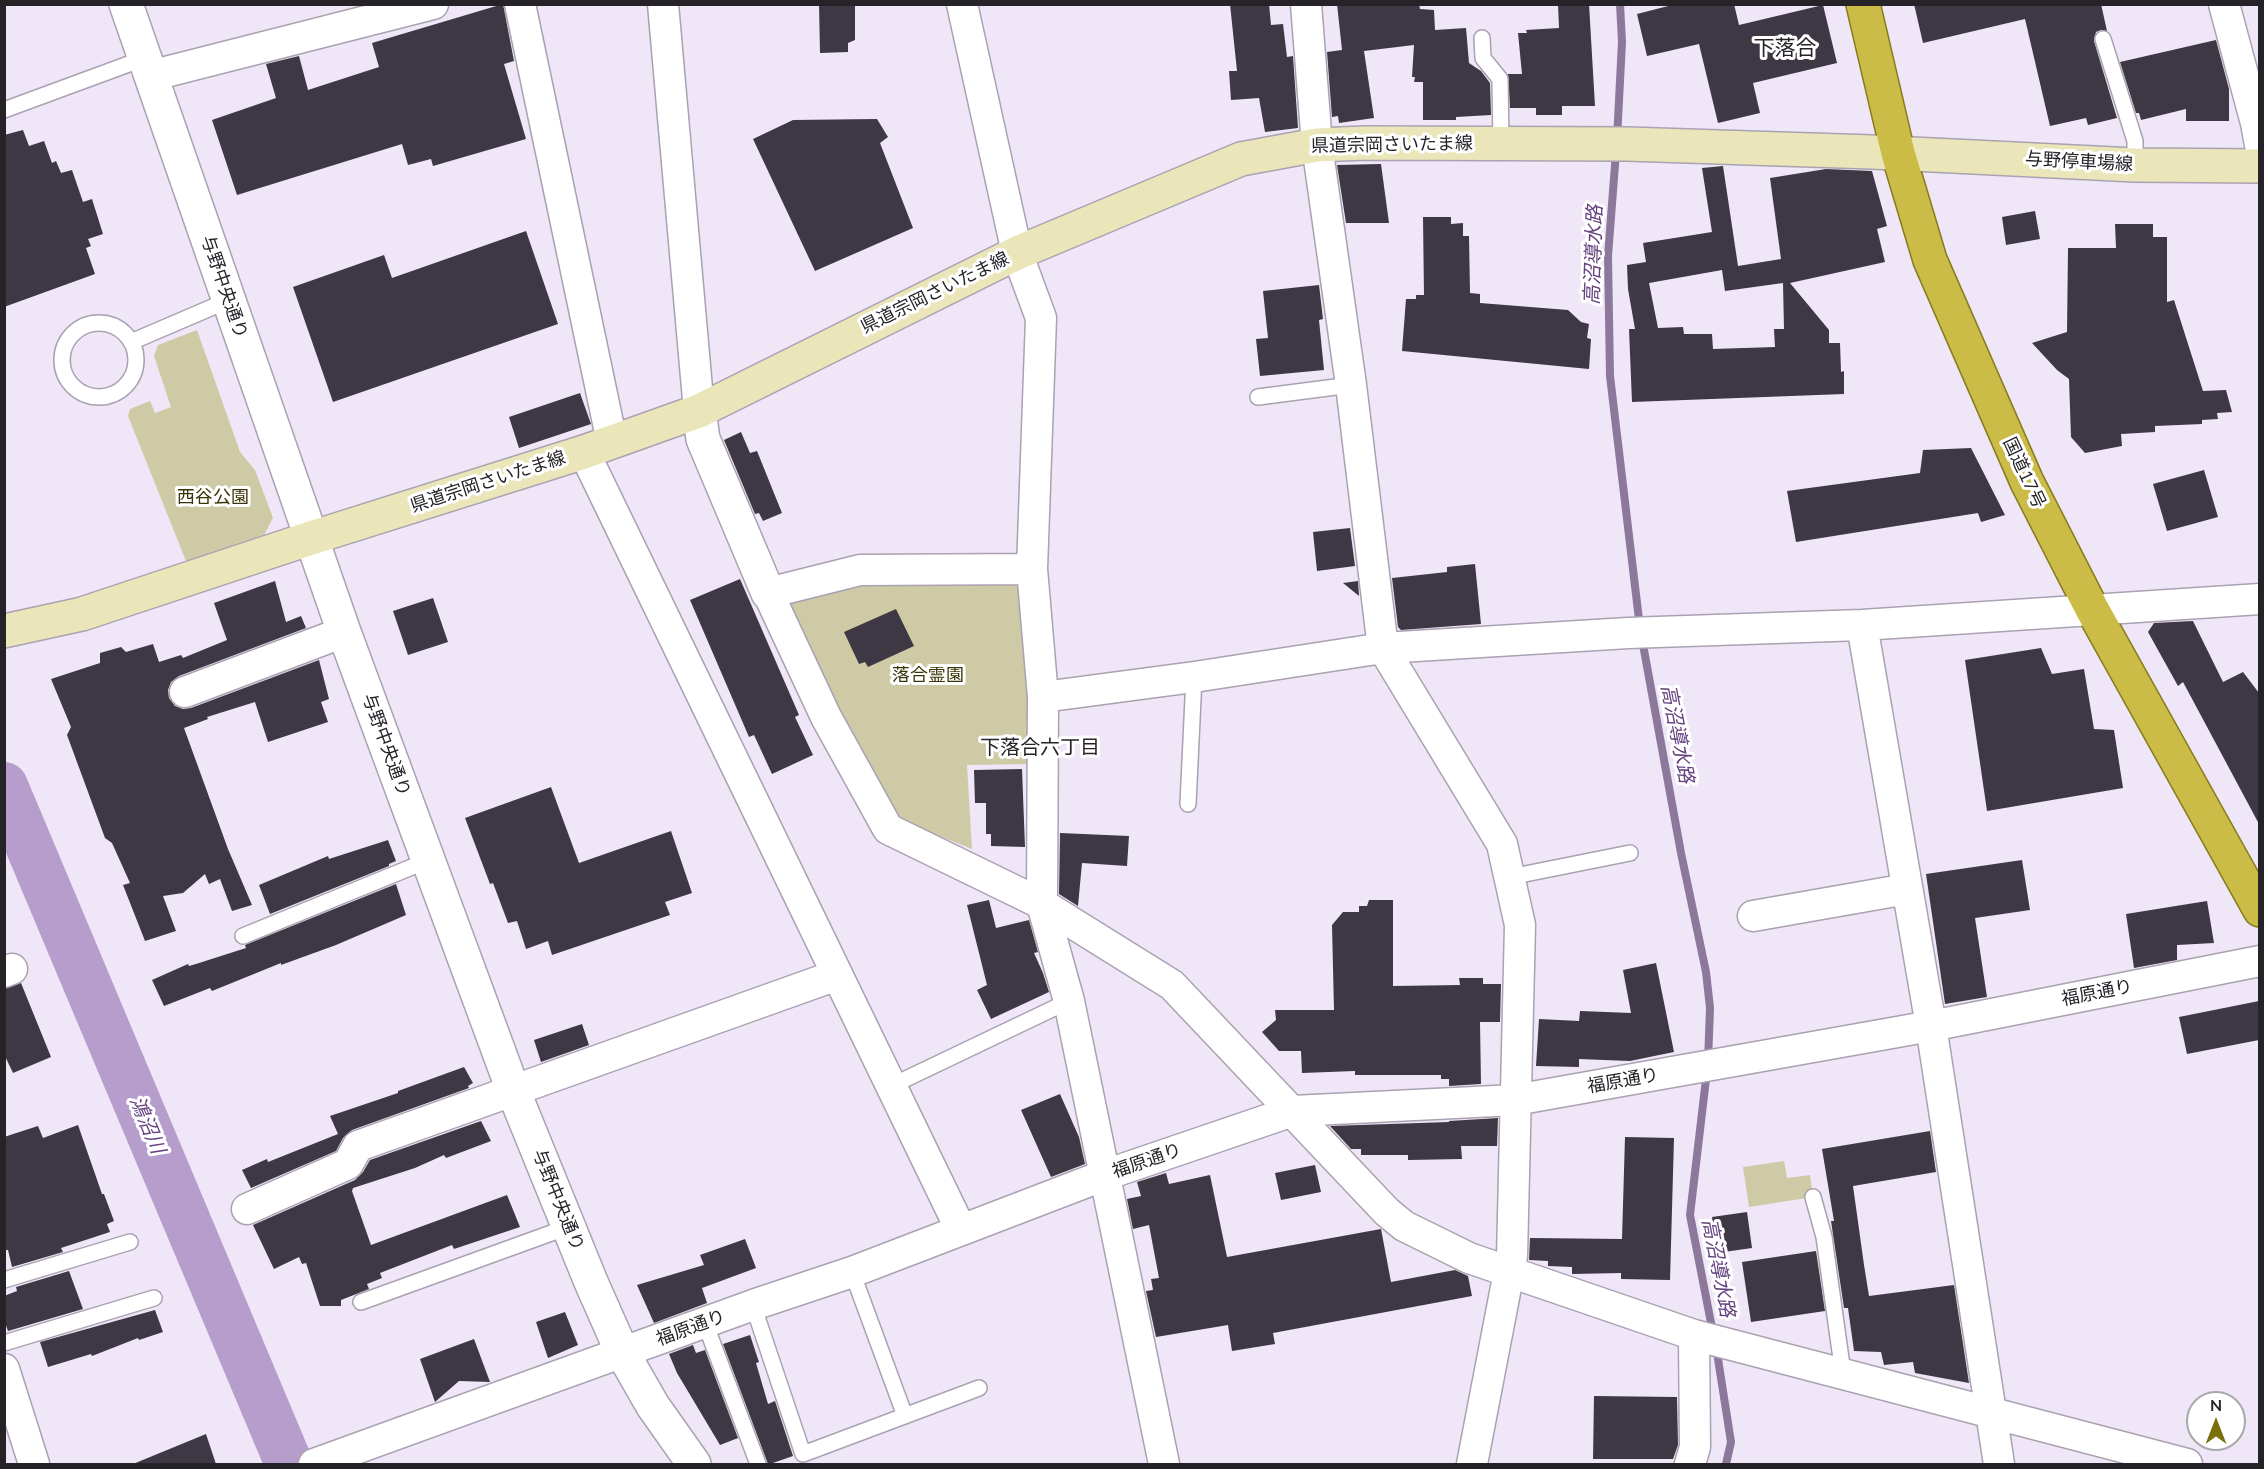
<!DOCTYPE html>
<meta charset="utf-8">
<style>
body{margin:0}
#map{position:relative;width:2264px;height:1469px;overflow:hidden;background:#efe6f7;font-family:Mulish,sans-serif}
canvas{display:block}
.frame{position:absolute;inset:0;border:6px solid #252228;pointer-events:none}
.north{position:absolute;left:2186px;top:1391px;width:60px;height:60px;box-sizing:border-box;background:#fff;border:2px solid #a8a7a9;border-radius:50%;rotate:0deg;font-size:16px;font-weight:700;line-height:24px;text-align:center;color:#252228}
.north::after{content:'';display:block;margin:auto;width:21px;height:27px;background:#7b700e;clip-path:polygon(50% 0,100% 100%,50% 72%,0 100%)}
</style>
<div id="map">
<canvas width="2264" height="1469"></canvas>
<div class="frame"></div>
<div class="north">N</div>
</div>
<script>
const ctx = document.querySelector('canvas').getContext('2d');
ctx.lineJoin = 'round';
function fill(path, color) { ctx.fillStyle = color; ctx.fill(path, 'evenodd'); }
function strokePath(path, color, width, dash) { ctx.strokeStyle = color; ctx.lineWidth = width; ctx.lineCap = dash ? 'butt' : 'round'; ctx.setLineDash(dash || []); ctx.stroke(path); }
function label(font, color, halo, rows, align = 'center') {
  ctx.font = font + ' Mulish,"Noto Sans JP",sans-serif'; ctx.lineWidth = 6; ctx.setLineDash([]); ctx.textBaseline = 'middle'; ctx.strokeStyle = halo; ctx.fillStyle = color; for (const [text, x, y, turn = 0] of rows) {
    ctx.save(); ctx.translate(x, y); ctx.rotate((+turn || 0) * Math.PI / 180); ctx.textAlign = isNaN(turn) ? turn : align; if (halo) ctx.strokeText(text, 0, 0); ctx.fillText(text, 0, 0); ctx.restore();
  }
}
fill(new Path2D(`
 M197 330 240 452 255 470 273 518 264 535 186 561 128 416 130 409 150 401 155 413 171 407 154 356 158 345Z
 M862 578 1025 579 1031 764 967 765 972 849 897 819 849 739 789 605 792 597Z
 M1784 1161 1787 1178 1810 1175 1813 1197 1749 1207 1743 1167Z`), '#cecaa6');
strokePath(new Path2D(`
 M1617 139 1622 42 1620 4
 M1616 152 1608 256 1610 376 1640 628 1681 853 1706 972 1710 1008 1708 1062 1690 1215 1713 1333
 M1716 1346 1731 1442 1726 1464`), '#8b789b', 8);
strokePath(new Path2D(`
 M4 786 289 1464`), '#b79dcc', 48);
fill(new Path2D(`
 M503 4 514 61 504 64 526 139 433 166 431 159 408 165 402 144 237 195 212 120 276 98 266 64 299 56 308 90 379 67 372 43Z
 M819 4H855V40L848 43V52L820 53Z
 M1230 4H1269L1271 25 1283 24 1287 57 1293 56 1298 128 1265 132 1259 98 1231 100 1229 71H1237Z
 M1337 4H1419L1420 9 1434 10 1435 30 1466 28 1469 63 1481 71 1490 83 1491 115 1456 117V120H1423V82H1414L1415 77H1412L1414 45 1364 51 1374 118 1339 123 1338 116 1332 117 1327 52 1342 50Z
 M1558 4H1589L1595 106H1562V115H1536V108H1510L1508 74H1522L1518 33H1527L1526 30 1559 28Z
 M1676 4H1734L1739 25 1823 5 1837 63 1753 83 1760 113 1718 123 1699 44 1647 56 1637 14Z
 M1914 4H2101L2107 31 2101 30 2096 32 2094 41 2117 118 2088 125 2086 118 2050 126 2025 19 1923 43Z
 M2216 40 2229 89V121H2186V109L2141 120 2139 113H2136L2120 62Z
 M877 119 888 137 880 143 913 228 815 271 753 139 793 120Z
 M23 130 29 146 44 141 52 163 56 161 61 173 72 170 83 202 92 199 103 234 88 239 91 246 86 248 95 274 4 307V135Z
 M1381 164 1389 223H1346L1337 165Z
 M1723 166 1738 266 1781 259 1770 178 1826 169 1872 171 1887 226 1877 229 1885 262 1790 283 1829 330V343H1840L1841 372 1844 371V394L1632 402 1629 329H1635L1628 289 1627 265 1646 262 1643 243 1712 232 1702 168ZM1722 270 1725 291 1783 283 1784 329H1774L1775 347 1713 349 1712 334H1684L1683 327 1658 328 1649 283Z
 M2035 211 2040 239 2006 245 2002 217Z
 M1423 217H1451V224L1463 223V236H1469L1470 293 1480 294V303L1568 310 1581 322 1589 324 1587 338 1591 339 1589 369 1402 351 1406 299H1416V295H1424Z
 M2115 224H2153V237H2167V302L2174 300 2203 391 2226 390 2232 412 2217 413 2218 419 2202 420V424L2155 426V432L2121 434 2122 446 2085 453 2071 437 2069 379 2057 370 2032 343 2067 332 2068 248H2116Z
 M526 231 558 324 333 402 293 287 384 255 392 278Z
 M1319 285 1323 319 1319 320 1324 370 1260 376 1256 339 1268 338 1263 291Z
 M580 393 591 424 519 448 509 417Z
 M741 432 750 453 757 451 782 513 763 521 759 513 755 514 724 440Z
 M1971 448 2005 515 1981 522 1978 513 1796 542 1787 491 1920 473 1923 450Z
 M2204 470 2218 517 2167 531 2153 484Z
 M1350 528 1355 566 1317 571 1313 532Z
 M1475 564 1481 624 1401 630 1398 627 1392 578 1447 572V567Z
 M740 579 799 715 795 717 813 755 772 774 754 735 749 737 690 600Z
 M275 581 286 622 301 616 306 628 179 676 171 682 168 690 169 698 175 706 183 709 191 708 319 660 329 699 321 702 328 722 268 742 255 702 207 717 208 719 184 728 228 849 252 905 232 911 220 879 209 884 205 874 183 893 163 896 176 931 145 941 123 885 130 883 112 843 105 838 67 735 71 727 51 679 100 663V653L121 647 126 652 153 644 159 662 181 655 183 658 227 640 214 603Z
 M1358 581 1359 596 1343 583Z
 M433 598 448 642 408 655 393 611Z
 M896 609 914 646 868 667 865 662 859 664 844 632Z
 M2193 621 2223 682 2243 672 2259 693V824L2183 682 2178 686 2148 632 2154 623Z
 M2041 648 2052 674 2084 669 2094 729 2114 730 2123 788 1987 811 1965 660Z
 M1022 769 1025 847 991 846V834H986V803H975L974 770Z
 M551 787 579 863 671 831 692 893 665 902 670 915 552 955 548 941 526 949 517 921 508 923 493 883 490 884 465 818Z
 M1060 833 1129 836 1127 866 1082 863 1078 906 1059 894Z
 M388 840 396 861 389 864V866L270 914 259 885 328 856 329 859Z
 M2022 860 2030 910 1975 918 1987 997 1945 1004 1926 874Z
 M396 884 406 915 336 945 281 965V963L212 991 210 988 164 1006 152 980 188 964 189 966 196 964 246 948 245 945Z
 M989 900 996 928 1029 920 1038 952 1034 953 1043 973 1049 992 991 1019 977 990 987 985 967 905Z
 M1369 900H1393V986L1460 985 1459 978H1483V984H1501L1500 1022H1480L1481 1084 1449 1086V1079H1441V1075H1355V1071L1302 1073 1301 1051H1279L1262 1032 1276 1020 1275 1010H1334L1332 925 1343 912H1359V906H1367Z
 M2207 901 2214 943 2177 945V960L2134 968 2126 914Z
 M1656 963 1674 1052 1630 1061 1579 1059V1067L1536 1066 1539 1019 1579 1021 1580 1011 1631 1013 1623 970Z
 M21 983 51 1057 13 1073 4 1054V989Z
 M2259 1001V1040L2187 1054 2179 1017Z
 M582 1024 589 1045 541 1062 534 1040Z
 M464 1067 473 1083 468 1086 469 1088 352 1130 343 1138 336 1151 251 1188 242 1170 267 1159 268 1162 338 1134 330 1116 398 1093V1091Z
 M1060 1094 1079 1137 1085 1164 1051 1177 1021 1110Z
 M1498 1118 1497 1146H1461L1462 1159 1408 1160V1155H1361V1149H1351L1330 1126 1449 1122V1121Z
 M481 1121 491 1141 446 1158 444 1155 415 1168 353 1188 352 1191 371 1245 507 1195 520 1227 454 1249 452 1245 380 1273 382 1278 367 1284 369 1289 341 1300V1306H320L306 1263 302 1264 299 1257 274 1269 253 1225 355 1180 363 1172 370 1160Z
 M78 1125 102 1194H104L114 1221 107 1224 110 1232 61 1248 63 1252 12 1267 8 1250H4V1137L38 1126 43 1138Z
 M1930 1131 1936 1172 1853 1186 1864 1265 1869 1296 1954 1285 1969 1383 1915 1373 1913 1362 1884 1365 1881 1352 1854 1351 1848 1308H1844L1831 1221H1834L1822 1149Z
 M1625 1137 1674 1138 1670 1280 1621 1279V1273L1572 1274V1267L1548 1266V1261L1529 1260 1530 1238 1622 1239Z
 M1315 1165 1321 1192 1281 1200 1275 1173Z
 M1166 1173 1169 1184 1210 1175 1227 1257 1381 1229 1391 1282 1455 1270 1468 1276 1472 1296 1273 1333 1275 1344 1232 1351 1228 1325 1156 1337 1146 1291 1153 1290 1151 1279 1159 1278 1149 1225 1133 1229 1127 1199 1141 1196 1137 1182Z
 M1747 1212 1752 1248 1717 1253 1712 1217Z
 M745 1239 756 1268 702 1288 707 1303 654 1323 637 1285 704 1265 700 1255Z
 M1816 1251 1825 1311 1751 1322 1742 1262Z
 M69 1271 83 1309 8 1331 4 1320V1296L17 1291 16 1287Z
 M155 1310 163 1332 139 1340 138 1338 92 1356 91 1354 48 1367 40 1342Z
 M565 1312 578 1345 548 1358 536 1322Z
 M750 1335 759 1362 756 1363 768 1404 775 1401 793 1456 770 1464H768L723 1344Z
 M474 1339 490 1382 459 1381 435 1402 420 1359Z
 M693 1345 696 1353 705 1350 738 1438 720 1445 677 1373 669 1354Z
 M1594 1396 1677 1397 1678 1445 1673 1459H1593Z
 M206 1434 216 1464H133Z`), '#3e3744');
const service = new Path2D(`
 M1482 38 1483 58 1500 79 1501 143
 M2103 39 2135 141V165
 M4 110 145 58
 M62 360a37 37 0 1 1 74 0a37 37 0 1 1-74 0Z
 M131 342 229 300
 M1258 397 1351 385
 M1188 804 1194 677
 M1510 877 1630 853
 M243 936 429 860
 M891 1086 1069 1001
 M1813 1197 1824 1237 1843 1373
 M852 1272 905 1416
 M4 1280 130 1242
 M361 1302 568 1227
 M753 1305 803 1454 979 1388
 M705 1323 758 1464
 M4 1343 154 1298`);
const minor = new Path2D(`
 M520 4 612 442
 M663 4 699 411
 M962 4 1017 253 1041 318 1032 569 1043 697 1042 904 1069 1001 1164 1464
 M1306 4 1317 145 1351 385 1383 648 1502 844 1520 925 1512 1256 1472 1464
 M2224 4 2256 123 2260 145
 M150 76 433 4
 M584 452 961 1230
 M1032 569 860 570 768 593 826 717 888 829 1042 904 1172 985 1387 1212 1404 1226 1469 1258 1694 1335 2187 1464
 M1862 625 1931 1026 1999 1464
 M185 692 344 632
 M1043 697 1194 677 1383 648 1628 633 1862 625 2260 599
 M1753 916 1907 889
 M4 972 12 969
 M247 1209 348 1164 358 1146 837 975
 M4 1369 34 1464
 M314 1464 753 1305 852 1272 1105 1175 1293 1111 1515 1100 1931 1026 2260 961
 M1690 1464 1695 1447 1694 1335`);
const tertiary = new Path2D(`
 M126 4 344 632 513 1090 591 1282 622 1352 653 1406 694 1464
 M699 411 703 439 768 593`);
const secondary = new Path2D(`
 M4 631 82 614 311 538 584 452 699 411 1017 253 1241 159 1317 145 1365 143 1627 144 1872 152 2135 165 2260 166`);
const trunk = new Path2D(`
 M1863 4 1898 153 1930 260 2027 482 2092 609 2260 910`);
strokePath(service, '#aaa1b1', 18);
strokePath(minor, '#aaa1b1', 33);
strokePath(tertiary, '#aaa1b1', 36);
strokePath(secondary, '#aaa1b1', 36);
strokePath(trunk, '#877b1e', 36);
strokePath(service, '#fff', 15);
strokePath(minor, '#fff', 30);
strokePath(tertiary, '#fff', 33);
strokePath(secondary, '#ebe6ba', 33);
strokePath(trunk, '#cabc46', 33);
label('18px', '#252228', '#fff', [
 ["県道宗岡さいたま線",1392,145,-1],
 ["与野停車場線",2079,162,3],
 ["与野中央通り",224,287,71],
 ["県道宗岡さいたま線",935,293,-26],
 ["国道17号",2024,473,65],
 ["県道宗岡さいたま線",488,482,-18],
 ["与野中央通り",386,745,70],
 ["福原通り",2097,993,-11],
 ["福原通り",1623,1081,-10],
 ["福原通り",1147,1161,-19],
 ["与野中央通り",558,1200,68],
 ["福原通り",691,1328,-20]
]);
label('18px', '#3a3406', '#fff', [
 ["西谷公園",213,498],
 ["落合霊園",928,676]
]);
label('italic 20px', '#664380', '#fff', [
 ["高沼導水路",1594,255,-88],
 ["高沼導水路",1677,734,79],
 ["鴻沼川",147,1125,67],
 ["高沼導水路",1718,1268,79]
]);
label('20px', '#252228', '#fff', [
 ["下落合六丁目",1040,748]
]);
label('21px', '#252228', '#fff', [
 ["下落合",1785,49]
]);
</script>
